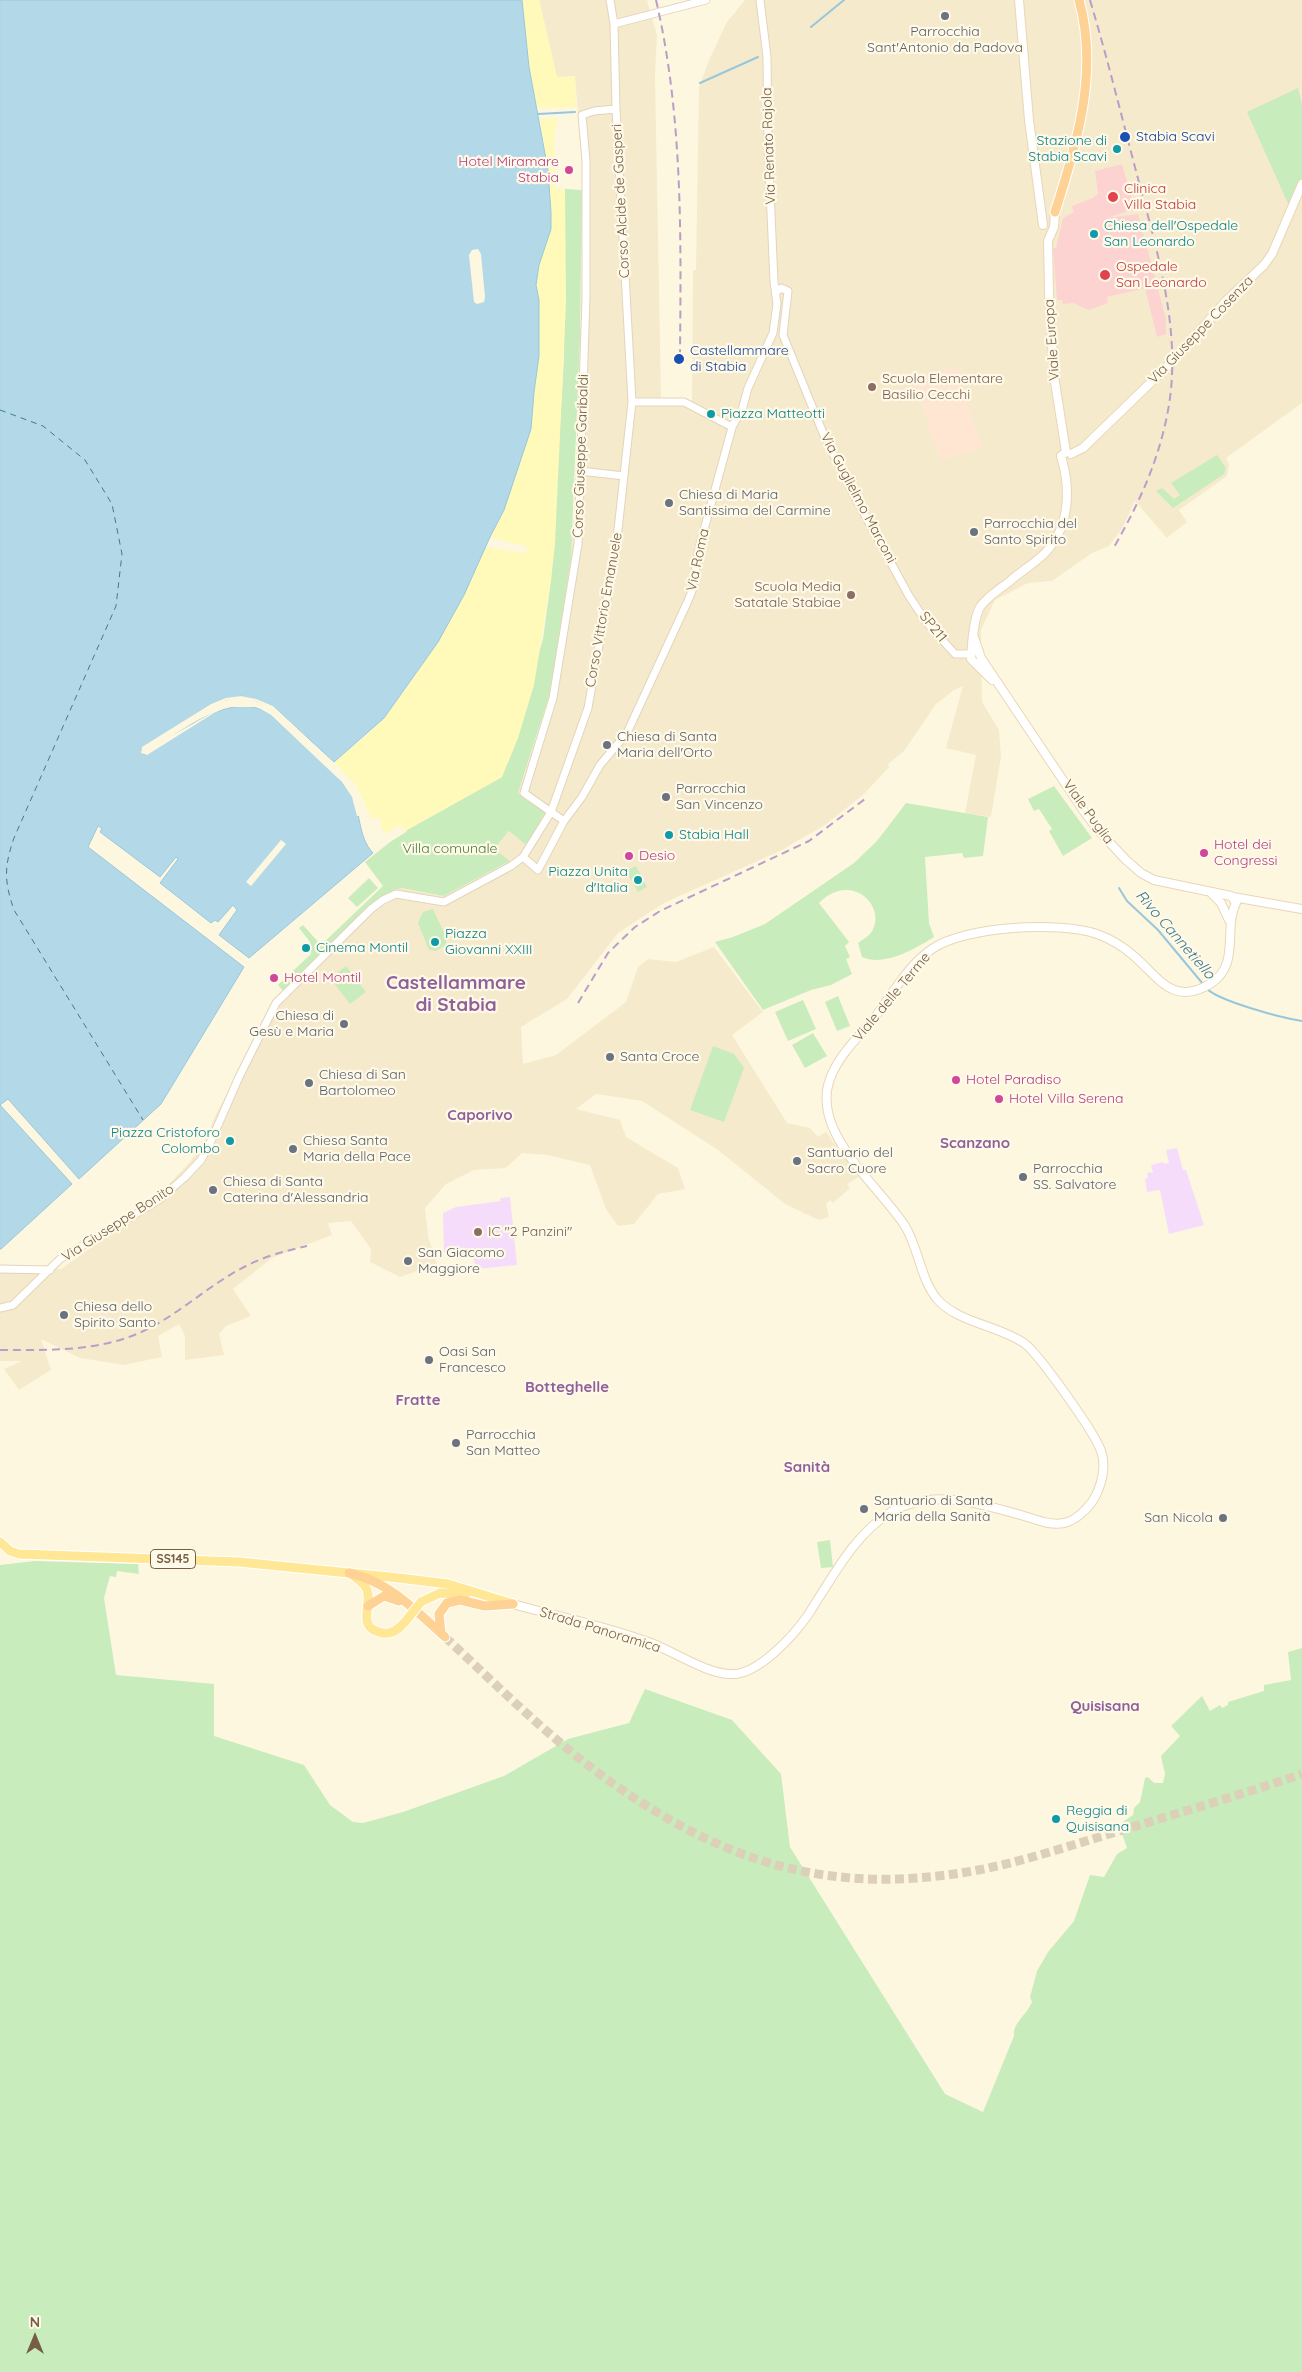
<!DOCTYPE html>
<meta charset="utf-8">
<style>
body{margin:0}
#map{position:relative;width:1302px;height:2372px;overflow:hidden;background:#fef7df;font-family:Quicksand,sans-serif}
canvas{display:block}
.north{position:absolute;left:10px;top:2312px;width:50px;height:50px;-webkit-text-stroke:4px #fff9e8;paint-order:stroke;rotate:0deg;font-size:14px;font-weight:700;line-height:20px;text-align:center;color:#765e45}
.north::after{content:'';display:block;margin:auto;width:18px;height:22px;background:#765e45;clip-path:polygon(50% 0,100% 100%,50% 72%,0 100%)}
</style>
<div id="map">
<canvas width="1302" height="2372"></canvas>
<div class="north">N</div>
</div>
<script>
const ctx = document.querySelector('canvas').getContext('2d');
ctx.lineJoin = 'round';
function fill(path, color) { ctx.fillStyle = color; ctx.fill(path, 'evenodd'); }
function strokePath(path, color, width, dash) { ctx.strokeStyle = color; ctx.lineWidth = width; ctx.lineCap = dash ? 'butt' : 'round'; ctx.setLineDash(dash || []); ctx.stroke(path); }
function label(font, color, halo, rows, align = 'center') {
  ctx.font = font + ' Quicksand,sans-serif'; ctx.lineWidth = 4.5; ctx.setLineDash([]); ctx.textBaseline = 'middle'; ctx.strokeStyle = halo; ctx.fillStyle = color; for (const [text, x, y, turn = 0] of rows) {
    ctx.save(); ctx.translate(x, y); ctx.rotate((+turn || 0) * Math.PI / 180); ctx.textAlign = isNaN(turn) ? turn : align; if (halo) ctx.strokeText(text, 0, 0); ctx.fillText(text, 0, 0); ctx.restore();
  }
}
fill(new Path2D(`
 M539 0H647L657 35 655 76 661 399 692 403 693 270H696L699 87 710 58 727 22 745 0H1302V403L1226 458 1229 465 1227 476 1179 510 1187 522 1167 538 1135 501 1122 529 1109 546 1092 553 1052 581 1028 583 995 600 981 630 982 702 999 730 1001 756 991 817 965 813 976 755 946 748 963 686 954 690 936 704 904 751 888 764 889 767 864 794 825 825 780 851 664 903 618 933 567 999 521 1027 523 1064 556 1055 626 1002 638 967 648 959 676 962 714 947 763 1012 732 1035 787 1123 810 1128 818 1137 826 1132 859 1177 847 1184 850 1188 833 1203 830 1200 826 1204 829 1217 819 1220 785 1204 718 1150 642 1101 596 1094 576 1109 620 1120 626 1137 678 1168 685 1189 658 1194 634 1224 618 1226 606 1209 590 1165 547 1155 522 1153 506 1168 474 1170 446 1184 425 1208 428 1236 437 1264 400 1277 370 1262 371 1249 351 1221 328 1223 332 1235 272 1258 233 1289 251 1316 226 1326 219 1334 224 1355 185 1360V1336L179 1324 158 1336 162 1357 124 1365 80 1358 41 1339 51 1370 19 1390 4 1369 22 1361H0V1265L61 1269 113 1232 173 1195 166 1187 190 1162 206 1139 215 1116 275 1002 379 899 394 890 402 888 444 896 509 862 494 849 509 831 527 846 545 811 518 793 546 708 574 517 582 282V164L575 77 557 78Z`), '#f6eacd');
fill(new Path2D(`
 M961 367 964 394 982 448 941 460 912 379Z`), '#ffe6d3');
fill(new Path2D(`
 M1177 1148 1183 1170H1186L1204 1225 1169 1234 1160 1190 1147 1192 1145 1179 1148 1178 1147 1173 1153 1172 1151 1165 1163 1162 1164 1164 1169 1163 1166 1150Z
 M510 1197 517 1265 476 1269 473 1257 450 1258V1252L444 1253 443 1213 456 1207 501 1201 500 1198Z`), '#f4dcfa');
fill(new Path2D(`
 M1122 164 1134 206 1132 210 1107 218 1138 214 1166 319V334L1157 337 1145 288 1107 297 1108 303 1089 310 1073 303 1063 304 1062 300H1057L1053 248H1056L1063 218 1074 212 1072 206 1093 198 1098 194 1095 171Z`), '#fdd3d2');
fill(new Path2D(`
 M1298 88 1302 104V181L1290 208 1247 112Z
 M565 189 582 190 580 337 571 557 550 693 518 793 545 812 527 846 509 831 494 849 510 861 444 896 402 888 394 890 383 897 284 992 278 985 311 954 310 942 299 928 303 925 321 945 383 886 365 862 390 842 406 832 407 830 502 777 543 639 551 580 564 358Z
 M1217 455 1226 468 1224 474 1173 508 1156 491 1162 488 1174 499 1180 495 1171 483Z
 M1054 786 1092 838 1063 856 1049 831 1052 829 1039 809 1034 811 1028 799Z
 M906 803 988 817 983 856 964 858 962 853 925 857 929 923 934 937C915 949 884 967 862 957L858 943C862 940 867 937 870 934 890 909 852 869 819 903L849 942 845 946 850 957 846 959 852 974 831 985 811 990 763 1010 715 942 733 937 765 924 854 863 877 841Z
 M636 866 647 887 638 892 626 871Z
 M369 878 378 888 357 907 348 898Z
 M433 909 446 937V945L436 951 429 950 418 923 423 912Z
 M346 966 366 992 350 1004 330 978Z
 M838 996 850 1026 837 1031 825 1002Z
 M803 1000 816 1029 788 1041 775 1012Z
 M813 1033 827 1056 805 1068 792 1045Z
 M713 1046 734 1054 744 1068 724 1122 690 1110Z
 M830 1540 833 1567 821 1568 817 1542Z
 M35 1561 138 1564 139 1574 117 1571 116 1577 110 1576 104 1598 116 1675 214 1684V1736L304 1765 330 1805 353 1822 363 1823 403 1812 504 1776 568 1739 629 1723 645 1689 732 1720 781 1774 790 1847 945 2094 983 2112 1014 2036C1013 2022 1026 2016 1032 2002L1030 1997 1037 1971 1048 1952 1074 1921 1090 1875 1104 1877 1117 1854 1127 1848 1122 1834 1121 1823 1133 1815 1134 1808 1140 1802 1145 1778 1148 1777 1154 1783H1163L1165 1774 1161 1756 1180 1736 1171 1726 1202 1696 1210 1711 1220 1705 1222 1708 1228 1705V1702L1264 1691V1685L1291 1680 1288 1652 1302 1648V2372H0V1565Z`), '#c9ecbd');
fill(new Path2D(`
 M522 0H539L557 77 575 76 576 107 537 108 529 67Z
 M540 119H558L554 136 556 189H565L566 302 555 544 551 580 534 685 518 738 502 777 405 831 401 825 384 834 379 817 372 819 356 785 334 762C350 748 372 733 385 716 427 665 459 607 485 547L523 553 527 552V547L490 537 504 510 534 392 539 356V300L536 285 539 265 551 229 548 170Z`), '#fffab9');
const water = new Path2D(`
 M0 0H522L529 67 548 170 551 213V229L539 265 536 285 539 300V356L534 392 531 429 504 510 490 537 464 595 438 642 384 718 334 762 273 706 241 696 211 704 141 749 144 755C179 734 231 687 271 715 292 736 335 769 350 793 362 812 357 836 373 853L249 958 219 935 237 910 233 905 218 922 215 920 211 923 160 883 178 859 176 857 160 877 100 832 102 828 98 826 88 847 244 967 161 1104 79 1179 8 1099 0 1105 72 1184 1 1249H0Z`);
fill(water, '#b3d9e9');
strokePath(water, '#98c7db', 1);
fill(new Path2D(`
 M478 249 481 254 485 297 484 302 477 304 474 302 469 255 472 250Z
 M241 696 256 699 273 706 335 764H332L272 708 256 701 241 699 227 700 212 706 144 749 143 752 226 705 235 703 257 705 272 713 343 780 355 796 360 816H357L352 797 342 782 271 715 257 707H227L214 713 147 755 141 753 142 747 211 704 226 698Z
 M281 840 286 844 251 886 246 882Z`), '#fef7df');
strokePath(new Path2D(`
 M811 27 844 0
 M700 83 758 57
 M538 114 575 112
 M1119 888 1127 901 1158 930 1203 984
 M1206 988C1218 1001 1282 1018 1302 1021`), '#98c7db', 2);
strokePath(new Path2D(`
 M0 410 43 426 85 460 112 504 122 554 116 606 14 838C4 867 4 881 14 910L143 1120`), '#407994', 1, [6, 5]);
strokePath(new Path2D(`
 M445 1637C501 1689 555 1744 618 1787 732 1866 835 1895 973 1871 1018 1863 1062 1848 1106 1835 1172 1815 1237 1796 1302 1774`), '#dcd1b8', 9, [9, 4.5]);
const tertiary = new Path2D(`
 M614 24 706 0
 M776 292 781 288 788 291 783 335 823 433 849 486 909 596 927 623 955 654H972
 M632 402H684L732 427 742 410 748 388 773 333 777 304 774 282 768 145 767 57 760 0
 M580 471 624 476
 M564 821 582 797 600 765 627 733 687 603 692 591 699 548 733 424
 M523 857 538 870 564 821 524 793 553 698 578 544 586 297V161L582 115 594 111 616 109
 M0 1269 50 1270
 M0 1308 13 1305 60 1259 159 1200 185 1177 201 1160 211 1141 239 1077 276 1003 371 909 383 900 396 894 444 902 511 866 523 857 551 812 588 708 616 548 632 402 616 109 614 24 610 0`);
const secondary = new Path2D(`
 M1019 0 1029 120 1043 225
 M1055 212 1054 227 1048 241 1049 293 1054 376 1066 452
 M1071 454 1083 448 1172 362 1226 301 1264 265 1272 254 1302 184
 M992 680 971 659C972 645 973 620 980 607 987 597 999 589 1009 582 1020 572 1034 564 1045 553 1070 527 1071 489 1061 456L1066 452
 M1211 893 1221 903 1229 920
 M1233 897 1302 909
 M513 1604C559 1617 606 1626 651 1643 675 1652 708 1675 733 1674 759 1674 794 1635 808 1615 831 1580 854 1534 891 1512 933 1488 978 1503 1021 1515 1034 1519 1050 1526 1064 1523 1075 1521 1086 1510 1092 1502 1101 1488 1107 1467 1101 1451 1095 1433 1039 1354 1024 1343 998 1325 958 1323 937 1299 920 1278 919 1249 905 1226 878 1184 806 1129 832 1074 841 1053 861 1034 875 1017 892 995 908 965 932 949 965 926 1059 921 1097 934 1111 939 1124 947 1135 957 1159 978 1173 1006 1210 984 1241 965 1223 929 1236 903L1231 896 1154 880 1141 873 1126 860 1098 830 1083 810 981 658 974 637`);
const primary = new Path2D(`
 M0 1542 10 1551 19 1554 239 1562 399 1578 448 1584 513 1604
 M351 1574C357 1579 365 1583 367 1590 373 1606 355 1627 382 1633 392 1635 399 1629 405 1622
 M421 1602 440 1593 466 1594`);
const trunk = new Path2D(`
 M1055 212C1077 144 1099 71 1079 0
 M349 1573C390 1582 416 1611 445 1637
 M368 1606 384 1596 399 1601
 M441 1633 439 1614 447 1603 460 1600 485 1606 513 1604`);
strokePath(tertiary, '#e3d4bb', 9);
strokePath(secondary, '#e8d6b8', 10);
strokePath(primary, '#fff', 11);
strokePath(trunk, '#fff', 11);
strokePath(tertiary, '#fff', 7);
strokePath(secondary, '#fff', 8);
strokePath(primary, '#ffe796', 9);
strokePath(trunk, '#fed294', 9);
strokePath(new Path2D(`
 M656 0C683 116 681 237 680 355
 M1090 0C1107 57 1121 114 1136 171 1155 244 1180 322 1170 398 1162 454 1141 500 1113 549
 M578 1003 608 953 635 927 660 911 809 841 865 799
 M0 1350C46 1350 96 1352 139 1333 178 1316 208 1285 246 1266 265 1256 286 1251 307 1246`), '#ba9ec8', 2, [8, 5]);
const primaryBridge = new Path2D(`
 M405 1622 421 1602`);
strokePath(primaryBridge, '#fff', 11, []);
strokePath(primaryBridge, '#ffe796', 9);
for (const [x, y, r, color] of [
 [945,16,5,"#6b7280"],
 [1125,137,6,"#1a4fb4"],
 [1117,149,5,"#0f9aa8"],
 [569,170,5,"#d1479c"],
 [1113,197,6,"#e0444e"],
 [1094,234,5,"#0f9aa8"],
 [1105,275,6,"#e0444e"],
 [679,359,6,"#1a4fb4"],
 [872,387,5,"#8d6e63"],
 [711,414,5,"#0f9aa8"],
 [669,503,5,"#6b7280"],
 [974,532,5,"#6b7280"],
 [851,595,5,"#8d6e63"],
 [607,745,5,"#6b7280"],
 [666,797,5,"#6b7280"],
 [669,835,5,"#0f9aa8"],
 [1204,853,5,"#d1479c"],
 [629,856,5,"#d1479c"],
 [638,880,5,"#0f9aa8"],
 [435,942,5,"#0f9aa8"],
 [306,948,5,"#0f9aa8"],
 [274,978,5,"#d1479c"],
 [344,1024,5,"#6b7280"],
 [610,1057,5,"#6b7280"],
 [956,1080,5,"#d1479c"],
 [309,1083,5,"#6b7280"],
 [999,1099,5,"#d1479c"],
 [230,1141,5,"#0f9aa8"],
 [293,1149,5,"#6b7280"],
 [797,1161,5,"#6b7280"],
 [1023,1177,5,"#6b7280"],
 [213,1190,5,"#6b7280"],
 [478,1232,5,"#8d6e63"],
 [408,1261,5,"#6b7280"],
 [64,1315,5,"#6b7280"],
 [429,1360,5,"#6b7280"],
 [456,1443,5,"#6b7280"],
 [864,1509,5,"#6b7280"],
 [1223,1518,5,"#6b7280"],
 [1056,1819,5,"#0f9aa8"]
]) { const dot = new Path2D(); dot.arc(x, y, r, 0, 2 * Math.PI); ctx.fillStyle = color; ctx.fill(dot); strokePath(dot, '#fff9e8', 2); }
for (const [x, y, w] of [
 [173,1559,45]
]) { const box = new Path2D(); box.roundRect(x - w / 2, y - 9.5, w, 19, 4); ctx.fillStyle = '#fff9e8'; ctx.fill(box); strokePath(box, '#765e45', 1); }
label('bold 12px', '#765e45', null, [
 ["SS145",173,1559]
]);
label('14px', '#5b616d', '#fff9e8', [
 ["Parrocchia",945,32,"center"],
 ["Sant'Antonio da Padova",945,48,"center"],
 ["Chiesa di Maria",679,495],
 ["Santissima del Carmine",679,511],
 ["Parrocchia del",984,524],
 ["Santo Spirito",984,540],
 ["Chiesa di Santa",617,737],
 ["Maria dell'Orto",617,753],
 ["Parrocchia",676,789],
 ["San Vincenzo",676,805],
 ["Chiesa di",334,1016,"right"],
 ["Gesù e Maria",334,1032,"right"],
 ["Santa Croce",620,1057],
 ["Chiesa di San",319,1075],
 ["Bartolomeo",319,1091],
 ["Chiesa Santa",303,1141],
 ["Maria della Pace",303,1157],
 ["Santuario del",807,1153],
 ["Sacro Cuore",807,1169],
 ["Parrocchia",1033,1169],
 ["SS. Salvatore",1033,1185],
 ["Chiesa di Santa",223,1182],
 ["Caterina d'Alessandria",223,1198],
 ["San Giacomo",418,1253],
 ["Maggiore",418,1269],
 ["Chiesa dello",74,1307],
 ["Spirito Santo",74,1323],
 ["Oasi San",439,1352],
 ["Francesco",439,1368],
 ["Parrocchia",466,1435],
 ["San Matteo",466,1451],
 ["Santuario di Santa",874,1501],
 ["Maria della Sanità",874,1517],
 ["San Nicola",1213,1518,"right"]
], 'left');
label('14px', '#164399', '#fff9e8', [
 ["Stabia Scavi",1136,137],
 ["Castellammare",690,351],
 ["di Stabia",690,367]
], 'left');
label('14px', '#0d838f', '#fff9e8', [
 ["Stazione di",1107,141,"right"],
 ["Stabia Scavi",1107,157,"right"],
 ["Chiesa dell'Ospedale",1104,226],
 ["San Leonardo",1104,242],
 ["Piazza Matteotti",721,414],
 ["Stabia Hall",679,835],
 ["Piazza Unita",628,872,"right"],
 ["d'Italia",628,888,"right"],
 ["Piazza",445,934],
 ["Giovanni XXIII",445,950],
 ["Cinema Montil",316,948],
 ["Piazza Cristoforo",220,1133,"right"],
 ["Colombo",220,1149,"right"],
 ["Reggia di",1066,1811],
 ["Quisisana",1066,1827]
], 'left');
label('14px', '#765e45', '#fff9e8', [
 ["Via Renato Rajola",769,146,-92],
 ["Corso Alcide de Gasperi",621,201,-93],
 ["Via Giuseppe Cosenza",1201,330,-46],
 ["Viale Europa",1052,340,-94],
 ["Corso Giuseppe Garibaldi",581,456,-88],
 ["Via Guglielmo Marconi",858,498,62],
 ["Via Roma",698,560,-78],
 ["Corso Vittorio Emanuele",604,610,-80],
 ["SP211",933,627,51],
 ["Viale Puglia",1088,812,54],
 ["Viale delle Terme",892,997,-50],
 ["Via Giuseppe Bonito",118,1223,-33],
 ["Strada Panoramica",600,1630,17]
]);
label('14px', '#b23c85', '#fff9e8', [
 ["Hotel Miramare",559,162,"right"],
 ["Stabia",559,178,"right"],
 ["Hotel dei",1214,845],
 ["Congressi",1214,861],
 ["Desio",639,856],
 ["Hotel Montil",284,978],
 ["Hotel Paradiso",966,1080],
 ["Hotel Villa Serena",1009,1099]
], 'left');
label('14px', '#be3a42', '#fff9e8', [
 ["Clinica",1124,189],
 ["Villa Stabia",1124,205],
 ["Ospedale",1116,267],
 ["San Leonardo",1116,283]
], 'left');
label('14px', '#785e54', '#fff9e8', [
 ["Scuola Elementare",882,379],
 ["Basilio Cecchi",882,395],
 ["Scuola Media",841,587,"right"],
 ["Satatale Stabiae",841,603,"right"],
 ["IC \"2 Panzini\"",488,1232]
], 'left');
label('14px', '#467e3c', '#fff9e8', [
 ["Villa comunale",450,849]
]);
label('italic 15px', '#407994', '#fff9e8', [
 ["Rivo Cannetiello",1175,935,49]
]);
label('bold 15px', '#90609b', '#fff9e8', [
 ["Caporivo",480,1115],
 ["Scanzano",975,1143],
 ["Botteghelle",567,1387],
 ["Fratte",418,1400],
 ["Sanità",807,1467],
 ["Quisisana",1105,1706]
]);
label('bold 19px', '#90609b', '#fff9e8', [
 ["Castellammare",456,983],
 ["di Stabia",456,1005]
]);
</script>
